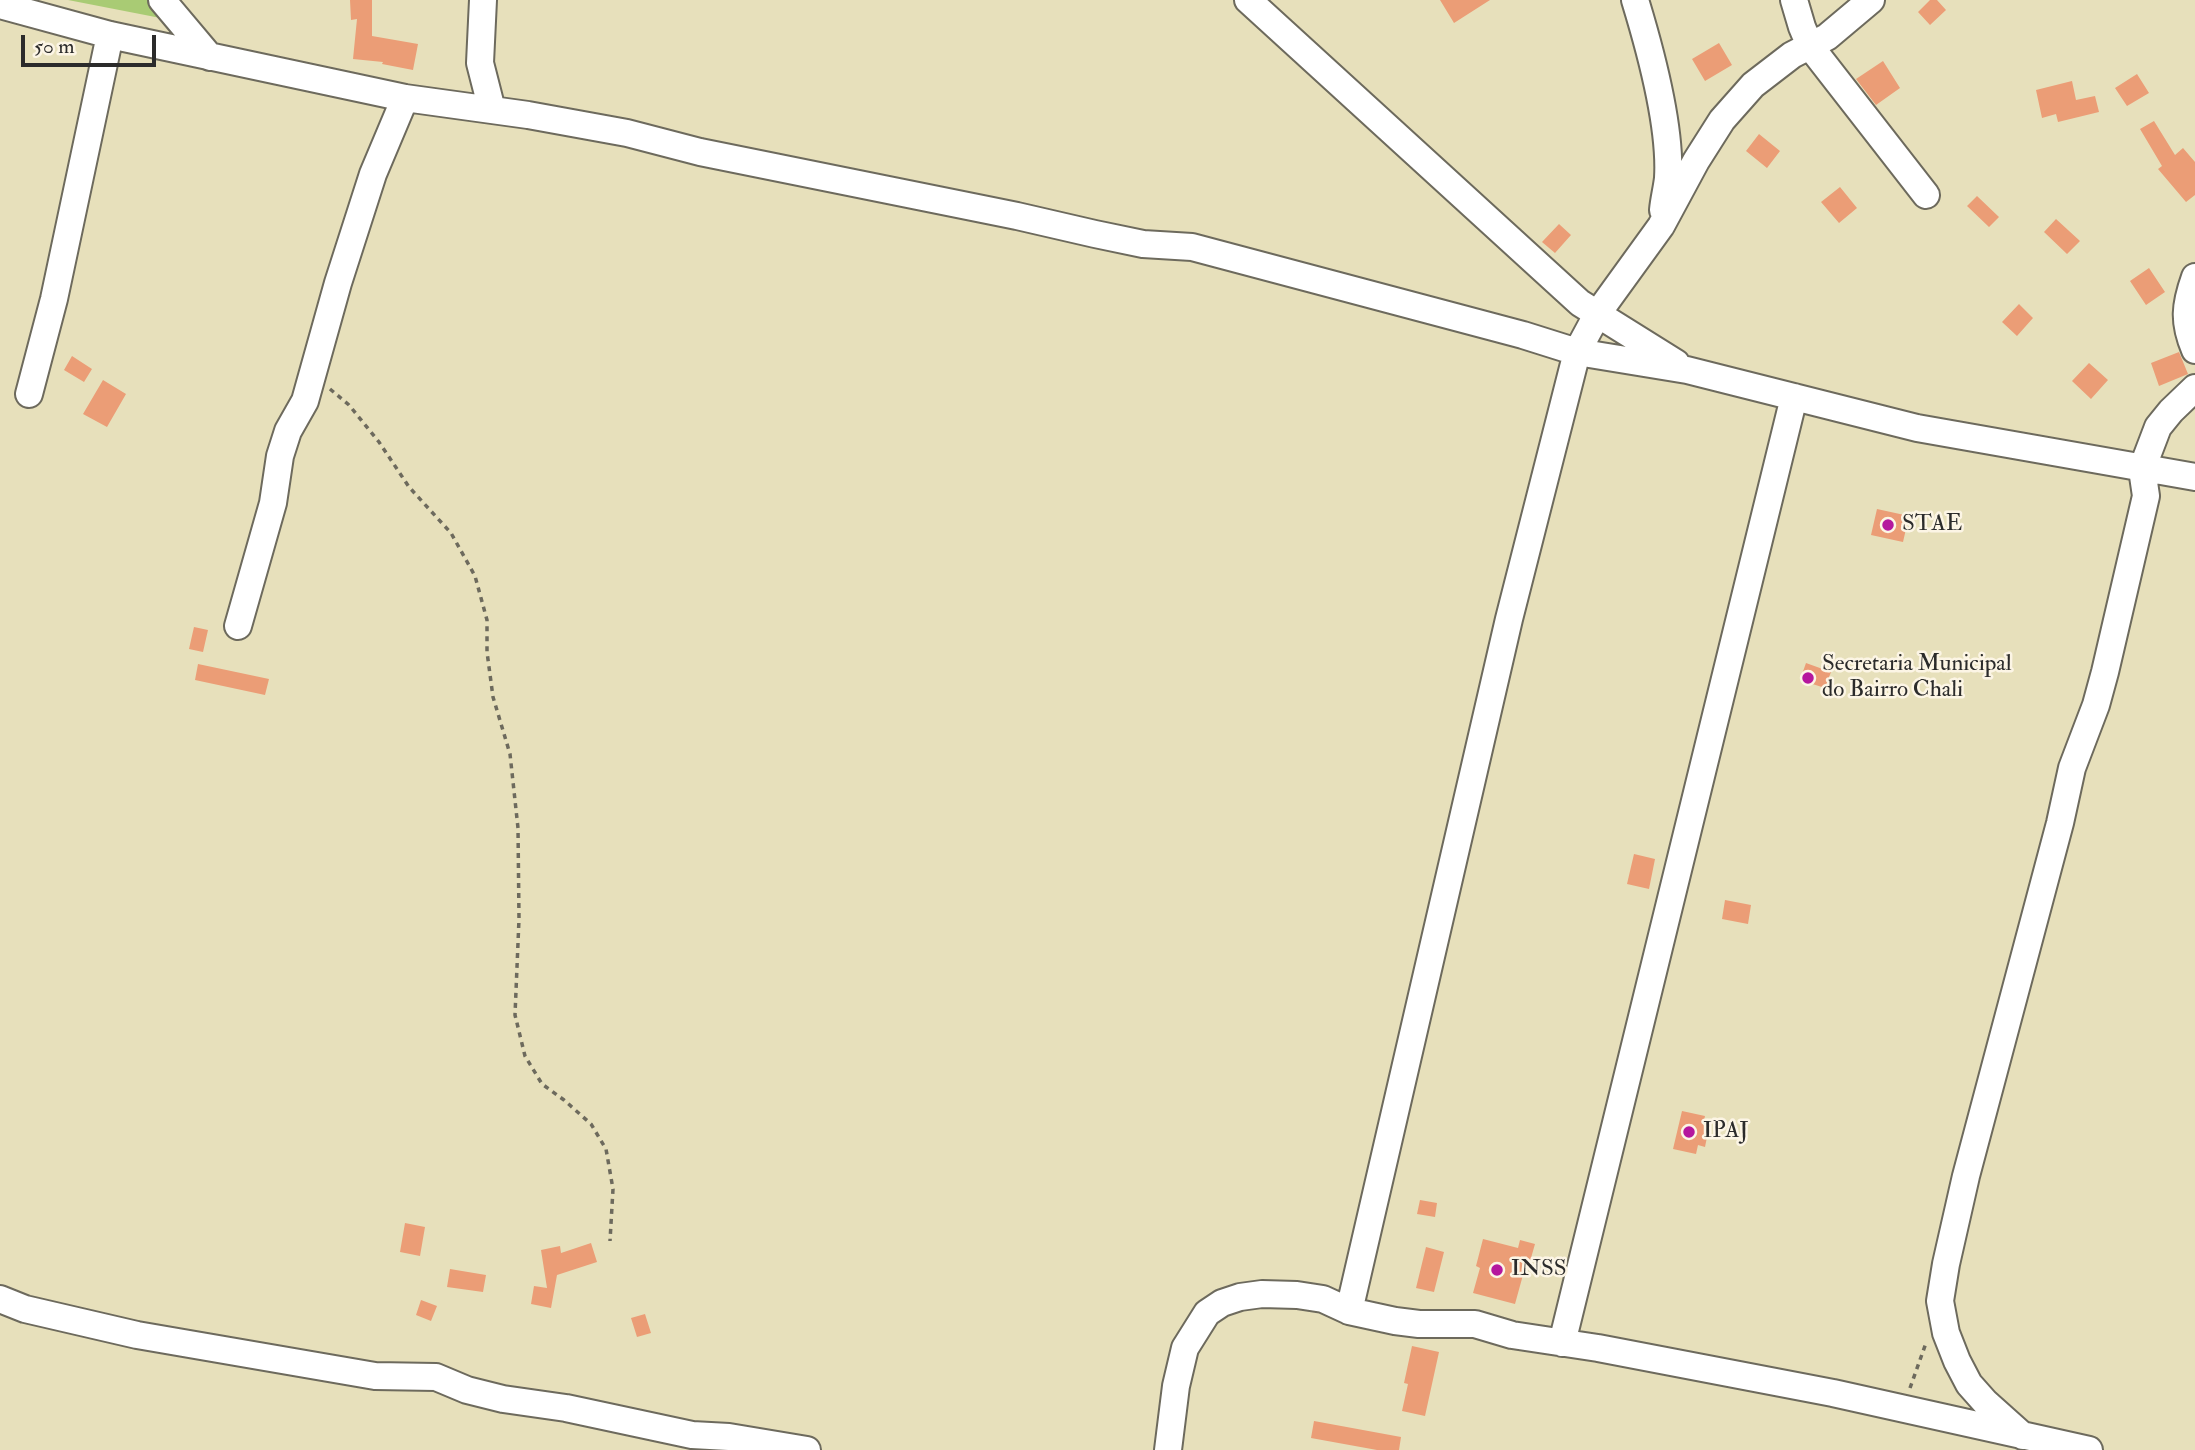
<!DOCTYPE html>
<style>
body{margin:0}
#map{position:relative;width:2195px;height:1450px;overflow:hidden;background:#e7e0bb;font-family:"IM FELL Double Pica",serif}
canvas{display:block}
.scale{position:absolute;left:21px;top:35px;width:135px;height:32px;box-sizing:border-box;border:4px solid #2b2b2b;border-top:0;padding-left:9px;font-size:21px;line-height:24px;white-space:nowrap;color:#2b2b2b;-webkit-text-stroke:5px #fcf5e5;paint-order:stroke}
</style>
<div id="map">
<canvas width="2195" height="1450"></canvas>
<div class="scale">50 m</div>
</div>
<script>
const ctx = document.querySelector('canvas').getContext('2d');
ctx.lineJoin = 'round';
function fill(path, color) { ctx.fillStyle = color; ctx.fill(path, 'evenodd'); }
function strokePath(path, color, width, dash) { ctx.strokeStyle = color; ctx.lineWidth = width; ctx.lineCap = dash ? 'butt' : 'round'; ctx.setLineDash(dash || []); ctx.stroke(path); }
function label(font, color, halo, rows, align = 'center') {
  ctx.font = font + ' "IM FELL Double Pica",serif'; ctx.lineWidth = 5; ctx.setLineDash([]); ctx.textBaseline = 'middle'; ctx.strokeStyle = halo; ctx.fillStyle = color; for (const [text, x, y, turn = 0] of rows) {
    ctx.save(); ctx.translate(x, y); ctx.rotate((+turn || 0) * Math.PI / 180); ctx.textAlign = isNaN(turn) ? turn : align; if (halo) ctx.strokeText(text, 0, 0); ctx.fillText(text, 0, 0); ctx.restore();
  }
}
fill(new Path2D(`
 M68 0H180L181 22Z`), '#a9cb74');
fill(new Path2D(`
 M350 0H372V36L418 44 413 70 382 64 383 62 353 59 357 19 351 20Z
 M1440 0H1490L1454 23Z
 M1930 0H1937L1946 10 1930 25 1918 12Z
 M1719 43 1732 65 1705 81 1692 59Z
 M1883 61 1900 88 1876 105 1856 79Z
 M2137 74 2149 93 2127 106 2115 88Z
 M2072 81 2076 100 2095 96 2099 112 2058 122 2056 114 2042 118 2036 90Z
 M2154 121 2175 155 2183 148 2195 162V195L2186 202 2158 169 2162 166 2140 129Z
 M1759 134 1780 151 1767 168 1746 151Z
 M1840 187 1857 208 1839 223 1821 202Z
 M1977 196 1999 217 1989 227 1967 206Z
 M2056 219 2080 241 2067 254 2044 232Z
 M1559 224 1571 235 1555 253 1542 242Z
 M2149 268 2165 292 2146 305 2130 281Z
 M2019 304 2033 318 2017 336 2002 322Z
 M2179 352 2188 374 2159 386 2151 363Z
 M72 356 92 369 84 382 64 370Z
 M2089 363 2108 380 2091 399 2072 381Z
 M103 380 126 394 107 427 83 414Z
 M1877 509 1909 516 1903 542 1871 535Z
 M194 627 208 630 203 652 189 649Z
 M1806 663 1831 672 1825 688 1800 680Z
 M198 664 269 679 265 695 195 680Z
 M1634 854 1655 859 1649 889 1627 884Z
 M1725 900 1751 905 1748 924 1722 919Z
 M1682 1111 1705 1116 1703 1125 1709 1127 1705 1147 1698 1145 1696 1154 1673 1149Z
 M1420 1200 1437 1203 1435 1217 1417 1214Z
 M405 1223 425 1227 420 1256 400 1252Z
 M1483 1239 1518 1248 1520 1240 1535 1244 1529 1265 1526 1264 1515 1304 1473 1293 1480 1268 1476 1266Z
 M591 1243 597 1262 557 1275 551 1308 531 1304 534 1286 547 1288 541 1250 560 1246 561 1253Z
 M1426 1247 1444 1252 1434 1292 1416 1288Z
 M450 1269 486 1275 483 1292 447 1287Z
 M421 1300 437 1306 431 1321 416 1315Z
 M645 1314 651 1333 637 1337 631 1318Z
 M1412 1346 1439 1352 1425 1416 1402 1411 1408 1384 1404 1383Z
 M1314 1421 1401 1437 1399 1450H1377L1311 1438Z`), '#eb9d76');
const minor = new Path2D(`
 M162 0 210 57
 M483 0 480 63 492 110
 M1248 0 1580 303 1676 363
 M1635 0C1650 49 1671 127 1668 178 1667 188 1664 199 1663 210
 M1794 0 1802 27 1810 46 1926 195
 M0 5 110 35 405 98 528 115 627 133 700 152 1017 216 1095 234 1143 244 1192 247 1523 335 1577 352 1687 370 1917 428 2195 477
 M2195 277C2185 305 2183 322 2195 350
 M29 394 54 299 110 35
 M238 626 273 503 280 456 288 431 305 401 338 283 373 174 405 98
 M0 1299 25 1309 137 1335 375 1376 436 1377 467 1390 503 1399 566 1408 692 1435 729 1437 807 1450
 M1349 1311 1509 619 1577 352 1598 313 1661 226 1696 161 1722 120 1753 85 1792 55 1827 37 1871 0
 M1562 1343 1794 397
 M2023 1436 1985 1402 1969 1384 1957 1361 1946 1333 1940 1301 1946 1264 1966 1176 2060 823 2072 768 2096 705 2105 672 2146 496 2142 469 2158 427 2171 411 2195 388
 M1168 1450 1176 1386 1185 1348 1207 1313 1222 1303 1240 1297 1262 1294 1297 1295 1323 1299 1349 1311 1395 1321 1419 1324H1475L1512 1335 1598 1348 1833 1393 2089 1450`);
strokePath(minor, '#6d6a5d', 30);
strokePath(new Path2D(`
 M330 389 349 405 379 442 409 487 451 533 475 576 487 620V652L493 697 510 754 518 828 519 919 515 1015 525 1056 542 1084 564 1100 591 1124 606 1149 613 1189 610 1241
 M1910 1388 1926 1343`), '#6d6a5d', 3.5, [5, 5]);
strokePath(minor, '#fff', 26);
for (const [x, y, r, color] of [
 [1888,525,7,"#b5179e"],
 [1808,678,7,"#b5179e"],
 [1689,1132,7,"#b5179e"],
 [1497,1270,7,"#b5179e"]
]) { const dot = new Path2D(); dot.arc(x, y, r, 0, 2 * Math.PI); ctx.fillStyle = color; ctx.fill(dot); strokePath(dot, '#fcf5e5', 2.5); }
label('23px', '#2b2b2b', '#fcf5e5', [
 ["STAE",1902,525],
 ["Secretaria Municipal",1822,665],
 ["do Bairro Chali",1822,691],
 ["IPAJ",1703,1132],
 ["INSS",1511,1270]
], 'left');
</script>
